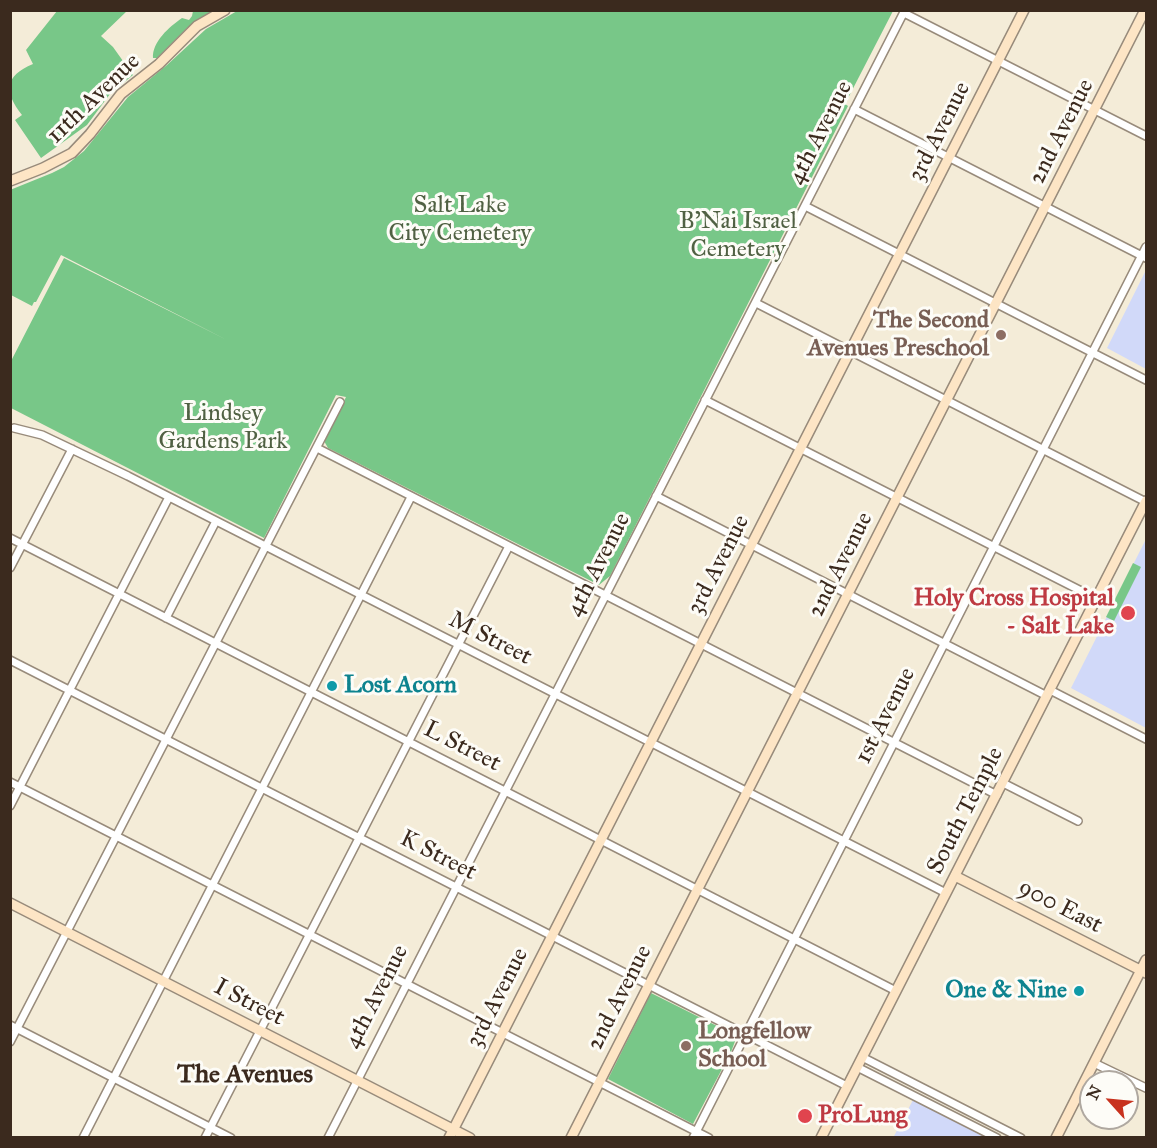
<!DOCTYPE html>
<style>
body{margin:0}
#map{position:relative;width:1157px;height:1148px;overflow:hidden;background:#f4ecd8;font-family:"IM FELL Great Primer",serif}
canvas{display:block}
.frame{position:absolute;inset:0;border:12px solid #3b2a1e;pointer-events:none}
.north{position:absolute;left:1079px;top:1070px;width:60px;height:60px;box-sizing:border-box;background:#fdfcf7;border:2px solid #afa8a0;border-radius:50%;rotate:297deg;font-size:16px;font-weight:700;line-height:24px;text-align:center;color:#3b2a1e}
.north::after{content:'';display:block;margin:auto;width:21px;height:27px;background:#c8321e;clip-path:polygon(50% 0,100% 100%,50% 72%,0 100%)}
</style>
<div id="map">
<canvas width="1157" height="1148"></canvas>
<div class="frame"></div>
<div class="north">N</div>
</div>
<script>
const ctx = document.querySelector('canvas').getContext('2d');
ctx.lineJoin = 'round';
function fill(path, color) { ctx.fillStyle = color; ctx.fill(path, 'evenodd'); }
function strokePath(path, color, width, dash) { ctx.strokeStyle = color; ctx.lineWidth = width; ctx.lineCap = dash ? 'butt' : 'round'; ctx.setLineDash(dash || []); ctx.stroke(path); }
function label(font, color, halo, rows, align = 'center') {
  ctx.font = font + ' "IM FELL Great Primer",serif'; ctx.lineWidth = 6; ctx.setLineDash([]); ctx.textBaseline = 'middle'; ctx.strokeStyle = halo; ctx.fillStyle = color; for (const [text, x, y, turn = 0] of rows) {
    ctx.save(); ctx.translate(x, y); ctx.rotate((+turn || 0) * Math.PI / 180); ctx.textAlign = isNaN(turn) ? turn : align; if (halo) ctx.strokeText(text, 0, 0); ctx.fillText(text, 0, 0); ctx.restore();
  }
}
fill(new Path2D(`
 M1146 270V369L1107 348Z
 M1146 539V728L1071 688Z
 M913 1100 988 1137 893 1138Z`), '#d1d9f9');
fill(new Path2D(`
 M57 11H127L101 36 113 47 133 75 110 94 87 125 41 158 15 120 22 115C4 92 4 76 33 64L26 50Z
 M193 11H212L187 28 157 58H153C152 42 169 27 182 18L189 20 192 16Z
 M237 11H893L845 104 848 106 610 576 599 585 328 448 324 441 346 397 336 395 264 538 11 408 10 363 64 258 227 340 61 255 36 302H34L32 306 11 295 10 190 52 173 64 167 84 151 128 97 167 65 206 29Z
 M1133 563 1141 567 1114 621 1106 617Z
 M651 993 737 1036 731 1052 693 1124 608 1079Z`), '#78c788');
const street = new Path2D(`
 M904 13 1146 136
 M854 109 1146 258
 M805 206 1146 380
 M756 303 1146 502
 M705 400 1097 599
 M14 428 42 435 128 476 946 893
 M317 448 997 795
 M656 496 1047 696
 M10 538 896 991
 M10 568 72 449
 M166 618 216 521
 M10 660 847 1086
 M1050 690 1146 739
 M10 782 709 1138
 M1003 783 1078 821
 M10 806 169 497
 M10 1025 231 1138
 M10 1042 340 402
 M862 1057 1021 1138
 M1094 1063 1146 1088
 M857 1067 997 1138
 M83 1138 411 497
 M205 1138 509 546
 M328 1138 905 10
 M693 1138 1146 247`);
const secondary = new Path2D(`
 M10 181 43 168 72 153 90 134 121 94 159 64 197 26 225 10
 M955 876 1146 973
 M10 903 470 1138
 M449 1138 1024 10
 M571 1138 1145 10
 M821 1138 1146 501
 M1056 1138 1146 960`);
strokePath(street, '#988b7b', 10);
strokePath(secondary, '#988b7b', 12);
strokePath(street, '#fff', 7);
strokePath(secondary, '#fde5c5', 9);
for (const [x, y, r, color] of [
 [1001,335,6,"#8d6e63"],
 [1128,613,8,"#e0444e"],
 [332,686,6,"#0f9aa8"],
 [1079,991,6,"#0f9aa8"],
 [686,1046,6,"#8d6e63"],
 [805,1116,8,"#e0444e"]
]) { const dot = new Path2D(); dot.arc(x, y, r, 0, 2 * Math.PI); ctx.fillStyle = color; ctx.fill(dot); strokePath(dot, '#fdfcf7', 2); }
label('24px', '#3b2a1e', '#fdfcf7', [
 ["11th Avenue",94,99,-44],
 ["3rd Avenue",940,132,-63],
 ["2nd Avenue",1062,132,-63],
 ["4th Avenue",821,133,-63],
 ["4th Avenue",599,565,-63],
 ["3rd Avenue",719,565,-63],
 ["2nd Avenue",841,565,-63],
 ["M Street",490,639,27],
 ["1st Avenue",886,716,-63],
 ["L Street",462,747,27],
 ["South Temple",966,811,-63],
 ["K Street",438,856,27],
 ["900 East",1060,907,27],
 ["4th Avenue",377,997,-63],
 ["3rd Avenue",498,998,-63],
 ["2nd Avenue",620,998,-63],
 ["I Street",249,1003,27]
]);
label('24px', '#506143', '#fdfcf7', [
 ["Salt Lake",460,206],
 ["City Cemetery",460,234],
 ["B'Nai Israel",738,222],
 ["Cemetery",738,250],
 ["Lindsey",223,414],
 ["Gardens Park",223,442]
]);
label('bold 24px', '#785e54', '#fdfcf7', [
 ["The Second",989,321],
 ["Avenues Preschool",989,349],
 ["Longfellow",698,1032,"left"],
 ["School",698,1060,"left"]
], 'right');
label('bold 24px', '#be3a42', '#fdfcf7', [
 ["Holy Cross Hospital",1114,599],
 ["- Salt Lake",1114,627],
 ["ProLung",818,1116,"left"]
], 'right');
label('bold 24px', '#0d838f', '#fdfcf7', [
 ["Lost Acorn",344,686],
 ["One & Nine",1067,991,"right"]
], 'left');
label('bold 26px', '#3b2a1e', '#fdfcf7', [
 ["The Avenues",245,1076]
]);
</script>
